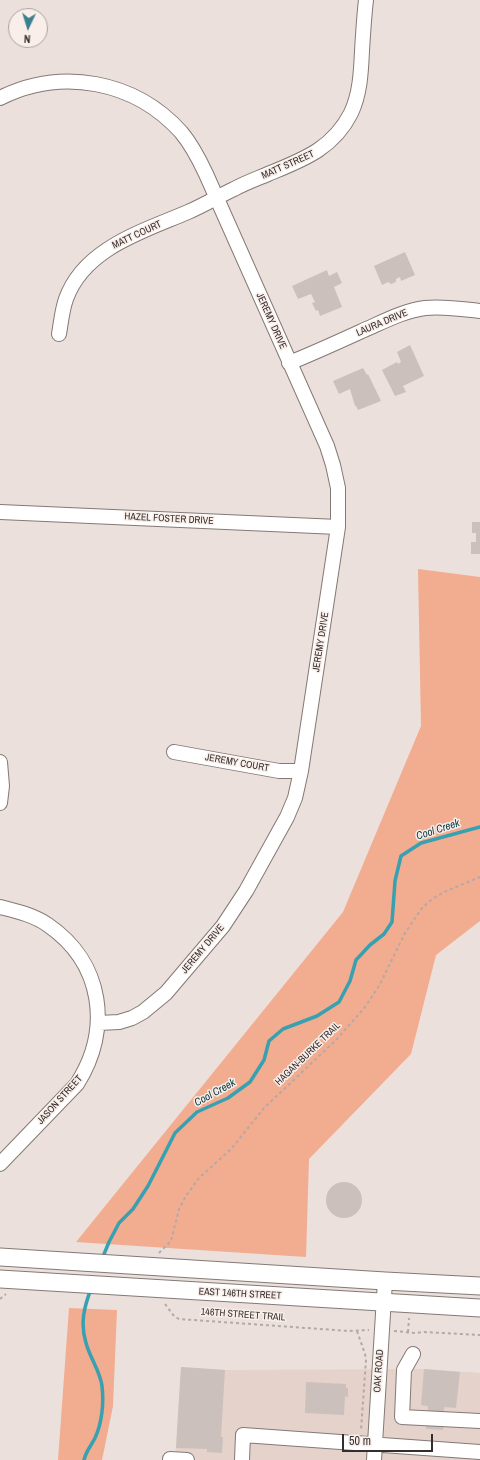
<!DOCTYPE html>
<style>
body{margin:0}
#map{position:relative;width:480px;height:1460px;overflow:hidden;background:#ece0dc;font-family:"Archivo Narrow",sans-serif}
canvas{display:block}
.north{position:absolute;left:8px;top:8px;width:40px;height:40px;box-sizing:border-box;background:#f9eee9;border:1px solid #aaa29e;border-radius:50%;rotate:184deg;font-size:11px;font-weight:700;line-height:16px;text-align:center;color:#342f2e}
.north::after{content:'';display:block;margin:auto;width:14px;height:18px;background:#3b818d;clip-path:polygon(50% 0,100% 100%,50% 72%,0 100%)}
.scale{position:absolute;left:342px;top:1434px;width:91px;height:18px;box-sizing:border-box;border:2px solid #342f2e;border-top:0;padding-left:5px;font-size:12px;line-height:14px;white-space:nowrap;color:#342f2e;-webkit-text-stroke:3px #f9eee9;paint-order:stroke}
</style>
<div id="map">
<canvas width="480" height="1460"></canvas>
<div class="north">N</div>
<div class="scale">50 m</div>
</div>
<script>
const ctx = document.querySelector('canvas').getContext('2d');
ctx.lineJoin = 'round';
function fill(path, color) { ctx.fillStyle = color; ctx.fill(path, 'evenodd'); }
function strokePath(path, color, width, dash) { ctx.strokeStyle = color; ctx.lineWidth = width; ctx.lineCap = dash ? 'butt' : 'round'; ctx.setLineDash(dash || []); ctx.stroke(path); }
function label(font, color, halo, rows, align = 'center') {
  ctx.font = font + ' "Archivo Narrow",sans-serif'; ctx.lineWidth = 3; ctx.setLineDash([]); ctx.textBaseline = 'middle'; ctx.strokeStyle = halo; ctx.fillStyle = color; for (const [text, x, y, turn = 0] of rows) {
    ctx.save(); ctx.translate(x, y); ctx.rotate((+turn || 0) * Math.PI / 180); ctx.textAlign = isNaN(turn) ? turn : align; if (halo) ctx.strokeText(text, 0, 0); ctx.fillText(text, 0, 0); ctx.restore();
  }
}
fill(new Path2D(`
 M181 1367 225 1370 424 1369 480 1373V1460H175Z`), '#e5d2cb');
fill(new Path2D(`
 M418 569 480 577V921L436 955 411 1054 309 1159 306 1257 76 1242 343 912 421 726Z
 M69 1308 117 1310 113 1406 102 1460H58Z`), '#f2ac90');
strokePath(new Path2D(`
 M102 1259 109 1242 119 1223 133 1209 148 1186 175 1133 197 1112 228 1098 250 1082 264 1060 269 1041 283 1029 317 1016 339 1002 350 981 356 960 370 945 384 934 392 922 395 881 401 856 421 843 480 827
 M84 1460C86 1451 91 1446 95 1438 102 1423 104 1403 102 1386 100 1371 90 1358 86 1343 80 1324 84 1307 91 1289`), '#37a1b1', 3.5);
fill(new Path2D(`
 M405 252 415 275 401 281 400 277 396 279V282L391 284 388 282 382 285 374 266Z
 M327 270 329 276 337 272 342 283 334 287 342 307 320 316 318 310 316 311 312 303 315 302 311 294 298 299 292 286Z
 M410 345 424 376 403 386 406 392 395 396 382 370 397 362 398 364 401 362 397 352Z
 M363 368 367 375 368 374 381 401 358 410 356 406H355L350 389 339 394 333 381Z
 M472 522H480V554H471V542H476V533H472Z
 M326 1200a18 18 0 1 1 36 0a18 18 0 1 1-36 0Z
 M181 1367 225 1370 221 1437H223L222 1453 207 1452V1449L176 1448Z
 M424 1369 460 1372 456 1408 444 1407 443 1430 426 1429 428 1406 421 1405Z
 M306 1382 346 1384V1388H348V1397L345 1396 344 1415 305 1413Z`), '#cbc0bc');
const minor = new Path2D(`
 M0 98C62 67 135 81 181 132 192 145 199 159 206 174L327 446 333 465 338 488V527L301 771 295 798 287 817 246 891 223 926 166 993 143 1012 132 1018 119 1022 99 1023
 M59 334C61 323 62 310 66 299 84 248 144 231 188 212 204 205 219 196 234 189 245 183 256 179 268 174 302 160 333 149 351 113 360 94 361 73 362 51 363 34 364 17 366 0
 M289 363C314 353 338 342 362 331 383 322 403 311 425 308 443 306 462 309 480 311
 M0 512 338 527
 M174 752 279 771H301
 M0 762 2 786 0 803
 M0 907C16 911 34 915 48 925 103 963 112 1029 77 1084L0 1164
 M413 1354 404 1370 402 1417 480 1421
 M170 1460V1459L187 1460
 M242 1460 243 1435 480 1452
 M374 1460 385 1281`);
const major = new Path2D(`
 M0 1257 385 1281 480 1286
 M0 1279 480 1308`);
strokePath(minor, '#837975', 16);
strokePath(major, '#837975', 19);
strokePath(new Path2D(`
 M159 1253 171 1241 179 1209 186 1196 198 1179 232 1148 264 1108 337 1039 365 1007 379 986 405 933 422 908 432 899 444 892 480 877
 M0 1299 6 1294
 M165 1304 174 1316 179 1319 349 1331 369 1330
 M357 1331 365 1354 366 1360 361 1430
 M394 1331 415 1333 424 1332 480 1335
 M408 1332 409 1318`), '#b3a9a6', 2, [3, 3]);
strokePath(minor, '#fff', 14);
strokePath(major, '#fff', 17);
label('10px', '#342f2e', '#f9eee9', [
 ["MATT STREET",288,165,-24],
 ["MATT COURT",137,235,-25],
 ["JEREMY DRIVE",271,321,66],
 ["LAURA DRIVE",382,323,-23],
 ["HAZEL FOSTER DRIVE",169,519,3],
 ["JEREMY DRIVE",321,642,-81],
 ["JEREMY COURT",237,763,10],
 ["JEREMY DRIVE",203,949,-50],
 ["HAGAN-BURKE TRAIL",308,1054,-44],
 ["JASON STREET",60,1100,-48],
 ["EAST 146TH STREET",240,1294,3],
 ["146TH STREET TRAIL",243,1315,4],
 ["OAK ROAD",379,1371,-86]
]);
label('italic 11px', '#093a42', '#f9eee9', [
 ["Cool Creek",438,830,-18],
 ["Cool Creek",215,1093,-29]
]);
</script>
